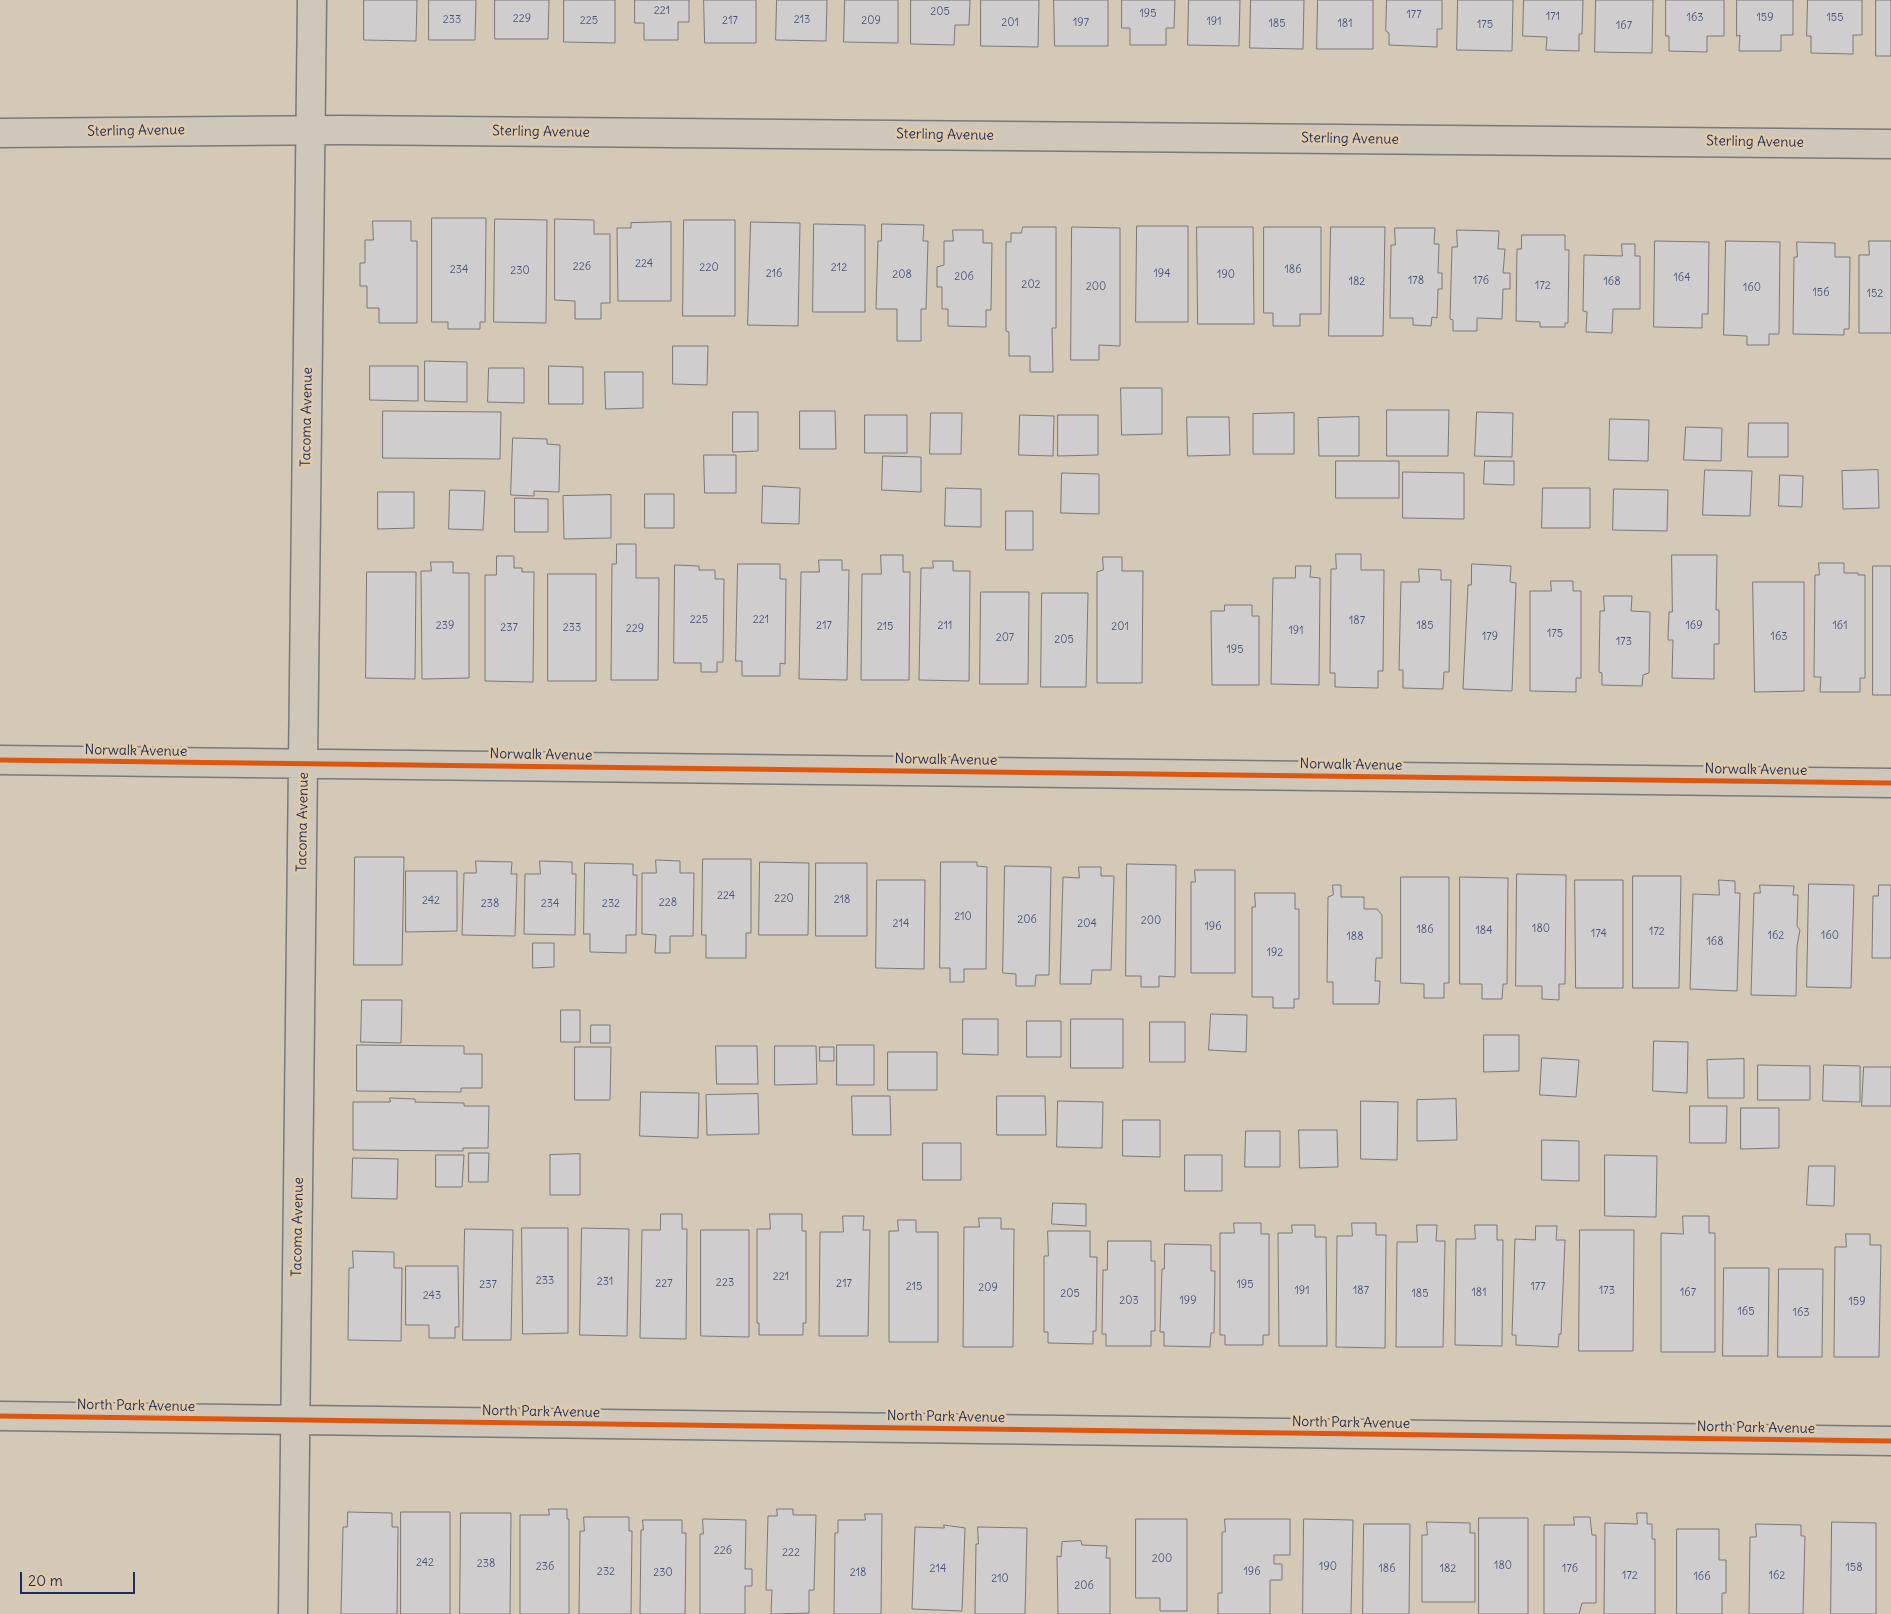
<!DOCTYPE html>
<style>
body{margin:0}
#map{position:relative;width:1891px;height:1614px;overflow:hidden;background:#d4c8b7;font-family:Delius,sans-serif}
canvas{display:block}
.scale{position:absolute;left:20px;top:1572px;width:115px;height:22px;box-sizing:border-box;border:2px solid #1b2f5e;border-top:0;padding-left:6px;font-size:15px;line-height:18px;white-space:nowrap;color:#1b2f5e;-webkit-text-stroke:4px #e1caaa;paint-order:stroke}
</style>
<div id="map">
<canvas width="1891" height="1614"></canvas>
<div class="scale">20 m</div>
</div>
<script>
const ctx = document.querySelector('canvas').getContext('2d');
ctx.lineJoin = 'round';
function fill(path, color) { ctx.fillStyle = color; ctx.fill(path, 'evenodd'); }
function strokePath(path, color, width, dash) { ctx.strokeStyle = color; ctx.lineWidth = width; ctx.lineCap = dash ? 'butt' : 'round'; ctx.setLineDash(dash || []); ctx.stroke(path); }
function label(font, color, halo, rows, align = 'center') {
  ctx.font = font + ' Delius,sans-serif'; ctx.lineWidth = 5; ctx.setLineDash([]); ctx.textBaseline = 'middle'; ctx.strokeStyle = halo; ctx.fillStyle = color; for (const [text, x, y, turn = 0] of rows) {
    ctx.save(); ctx.translate(x, y); ctx.rotate((+turn || 0) * Math.PI / 180); ctx.textAlign = isNaN(turn) ? turn : align; if (halo) ctx.strokeText(text, 0, 0); ctx.fillText(text, 0, 0); ctx.restore();
  }
}
const building = new Path2D(`
 M364 0H417L416 41 364 40Z
 M429 0H476L475 40H429Z
 M495 0H549L548 39H495Z
 M564 0H615V43L564 42Z
 M635 0H689V22H678V40H644V23H635Z
 M704 0H756V43H705Z
 M777 0H827L826 41 776 40Z
 M845 0H898V43L844 42Z
 M911 0H970L969 25H955L954 45 911 44Z
 M981 0H1039L1038 47 981 46Z
 M1054 0H1108V46H1055Z
 M1122 0H1175L1174 28H1166V45H1130V28H1122Z
 M1189 0H1240L1239 46 1188 45Z
 M1251 0H1304L1303 49 1250 48Z
 M1318 0H1373V49H1317Z
 M1387 0H1442V29H1437V47L1389 45V33L1386 31Z
 M1458 0H1513L1512 51 1457 50Z
 M1524 0H1583L1582 34H1579V51L1546 50 1547 37 1523 36Z
 M1596 0H1653L1652 53 1595 52Z
 M1666 0H1724V36H1707V52L1669 51V36H1666Z
 M1737 0H1793V35H1781V51H1739L1740 35 1737 36Z
 M1808 0H1862V35H1853V54L1811 53V36H1807Z
 M1876 0H1891V56H1876Z
 M432 218H486L485 322H480V329H448V322H432Z
 M495 219 547 220 546 323 494 322Z
 M555 219 594 220V234H610V303H601V319H575V301L555 300Z
 M684 220H735V316H683Z
 M373 221H411V241H417V323H379V308H367V286H360V263H365V240H373Z
 M671 222V301H618L617 228H631V223Z
 M751 222 800 223 798 326 748 325Z
 M814 224 865 225V312H813Z
 M882 224 924 225 923 241H928L926 309H921V341H897V309H876L878 241H881Z
 M1137 226H1188V322H1136Z
 M1023 227H1056V328H1052L1053 372H1030V356H1009V332L1006 331V242H1011V233H1021Z
 M1072 227 1120 228V346L1099 345V360H1071Z
 M1197 227H1253L1254 324H1198Z
 M1264 227H1321V314H1300V326H1273V313H1264Z
 M1331 227H1385L1383 336H1329Z
 M1395 228H1435L1434 244H1439L1438 273H1442V289H1438L1437 318 1432 317 1431 326 1413 325V318H1390L1391 245H1395Z
 M953 230H983V243H992L991 310H986V327L948 326V309H942V287H937V267L944 265V241H953Z
 M1457 230 1499 231 1498 249H1505L1503 273H1510V289H1503L1502 319 1477 318V331H1453V320L1450 319 1452 247H1457Z
 M1522 235H1565V250H1569L1568 323H1565V327H1540V322L1516 321 1517 249H1521Z
 M1655 241 1709 242 1708 314H1702V328L1654 327Z
 M1726 241 1780 242 1779 334H1769V345H1747V336L1724 335Z
 M1869 241H1891V333H1859V255H1869Z
 M1797 242 1835 243V257H1850L1849 329H1844V335L1793 334 1794 257H1797Z
 M1622 244H1635V256H1640V309H1613L1612 333 1586 332 1587 312 1583 311 1584 255 1622 256Z
 M673 346H708L707 385 673 384Z
 M425 361 467 362V402L425 401Z
 M370 366H418V401L370 400Z
 M549 366 583 367V404H549Z
 M489 368H524V403L488 402Z
 M605 372H643V408L606 409Z
 M1121 388H1162V434L1122 435Z
 M1387 410H1449L1448 456H1387Z
 M383 411 501 412 500 459 383 458Z
 M800 411H835L836 449H800Z
 M733 412H758V451L733 452Z
 M1477 412 1513 413 1512 457 1475 456Z
 M931 413H962L961 454H930Z
 M1294 413V454H1253V414Z
 M865 415H907V453H865Z
 M1020 415 1054 416 1053 456 1019 455Z
 M1058 415H1098V455L1058 456Z
 M1187 417H1229L1230 455 1188 456Z
 M1359 417V456H1319L1318 418Z
 M1610 419 1649 420 1648 461 1609 460Z
 M1749 423H1788V457H1748Z
 M1686 427 1722 428 1721 461 1684 460Z
 M513 438 547 439V444L560 445 559 492 534 491V496L511 495Z
 M704 455H736V493H705Z
 M883 456 921 457V492L882 490Z
 M1336 461H1399V498H1336Z
 M1485 461H1514V485L1484 484Z
 M1705 470 1752 471 1750 516 1703 515Z
 M1878 470 1879 508 1843 509 1842 471Z
 M1403 472 1464 473V519L1403 518Z
 M1062 473 1099 474V514L1061 513Z
 M1780 475 1803 476 1802 507 1779 506Z
 M763 486 800 488 799 524 762 523Z
 M946 488 981 489V527L945 526Z
 M1543 488H1590V528H1542Z
 M1614 489 1668 490 1667 531 1613 530Z
 M450 490 485 491 483 530 449 529Z
 M378 492H414V528L378 529Z
 M645 494H674V528H645Z
 M611 495V538L564 539 563 496Z
 M515 498 548 499V532H515Z
 M1006 511H1033V550H1006Z
 M617 544H636V578H659L658 680H611L612 564H616Z
 M1336 554H1361V570H1384L1383 671H1378V688L1335 687V673H1330L1331 569H1336Z
 M881 555H903V572H910L909 680H861L862 574H881Z
 M1672 555H1717L1716 610H1719V644H1714V679L1672 678 1673 640H1668L1669 612H1672Z
 M497 556H514V568H522V572H534L533 682 485 681V575H496Z
 M1103 557H1122V571H1143L1142 683H1097V572L1103 570Z
 M819 560H842V570H849L847 680 799 679 801 572H819Z
 M933 561H953V571H970L969 681 919 680 921 568H933Z
 M431 562H453V573H469V678L422 679 421 571H431Z
 M1819 563H1844V573H1858V575H1865V678H1860V692H1820L1821 677H1814L1815 575H1819Z
 M738 564H780V579H786L785 664 780 663V676H742V661H736Z
 M1472 564 1511 566 1510 582 1516 583 1512 691 1463 689 1468 585H1471Z
 M675 565 699 566V570H715V579H724L723 662H717V672H701V663H674Z
 M1296 566H1311L1310 577 1320 578 1319 685 1271 684 1273 578H1295Z
 M1873 566H1891V695H1873Z
 M1419 569 1441 570V580H1451L1449 672H1444L1443 689 1403 688V670H1399L1401 582H1419Z
 M367 572H416L415 679 366 678Z
 M548 574H596V681H548Z
 M1551 581H1573V591H1581V678H1576V692L1530 691V591H1551Z
 M1753 582H1804V691L1755 692Z
 M981 592H1029L1028 684H980Z
 M1042 593H1088L1086 687H1041Z
 M1604 596H1632L1631 611 1650 612 1649 673 1643 675 1642 686 1602 685V673L1599 672 1600 611H1604Z
 M1225 605H1252V616H1259V685H1212L1211 611H1224Z
 M355 857H404L402 965H354Z
 M703 859H751V933H746V958H706V935H702Z
 M656 860 680 861V873H694L693 936H670V953H655L656 935 642 934V873H656Z
 M476 861 512 862 511 874H517L515 936 462 935 464 873H476Z
 M540 861 572 862V874H576L575 935 524 934 525 874H540Z
 M760 862 809 863 808 935H759Z
 M941 862H977V866L987 867 986 969H964V982H950V968H940Z
 M585 863 633 864V875H637L636 935H626V953L590 952V934H584Z
 M816 863H867V936H816Z
 M1127 864 1176 865 1175 977 1159 976V987H1141V976H1126Z
 M1005 866 1051 867 1049 975H1036L1035 986H1016V974L1003 973Z
 M1079 867H1101V876H1114L1111 970H1092L1091 984H1060L1063 877 1079 878Z
 M1195 870H1235V973H1191V882H1195Z
 M406 871H457V931L406 932Z
 M1517 874 1566 875 1565 984H1559V1000L1542 999V986H1516Z
 M1633 876H1681L1679 988H1633Z
 M1401 877H1449V983H1444V998H1424V984L1401 983Z
 M1460 877 1508 878 1507 984H1503L1502 999H1482V984H1460Z
 M877 880H925L924 969 876 968Z
 M1575 880H1623V988H1576Z
 M1719 880 1735 881V893H1740L1737 991 1690 989 1693 894 1719 895Z
 M1809 884 1854 885 1851 988 1807 987Z
 M1333 885H1341V897H1364V909H1377L1382 915V958H1376L1375 981H1380L1379 1004H1333V982H1327L1328 897 1333 895Z
 M1760 885 1794 886 1793 895H1798L1797 926 1800 930 1797 946 1796 996 1751 995 1754 893H1760Z
 M1879 885H1891V958H1872L1873 896H1878Z
 M1255 893H1295V909H1299V999H1294V1008H1273V997H1252V907H1255Z
 M533 943H554V967L533 968Z
 M362 1000H402L401 1043 361 1042Z
 M561 1010H580V1042H561Z
 M1211 1014 1247 1015 1246 1052 1209 1050Z
 M963 1019H998V1055L963 1054Z
 M1071 1019H1123V1068H1071Z
 M1027 1021H1061V1057H1027Z
 M1150 1022H1185V1062H1150Z
 M591 1025H610V1043H591Z
 M1484 1035H1519V1071L1484 1072Z
 M1654 1041 1688 1042 1687 1093 1653 1091Z
 M357 1045 464 1046V1054H482V1088H461V1092L357 1091Z
 M837 1045H874V1085H837Z
 M716 1046H757L758 1084H717Z
 M775 1046H816L817 1084 775 1085Z
 M575 1047H611L610 1100H575Z
 M820 1047H834V1061H820Z
 M888 1052H937V1090H888Z
 M1542 1058 1579 1060 1576 1097 1540 1095Z
 M1744 1059V1098H1708L1707 1060Z
 M1758 1065 1810 1066V1100H1758Z
 M1824 1065 1860 1066V1102L1823 1101Z
 M1864 1067H1891V1106H1862Z
 M641 1092 699 1093 698 1138 640 1136Z
 M758 1094 759 1134 707 1135 706 1095Z
 M852 1096H890L891 1135H853Z
 M997 1096H1045L1046 1135H997Z
 M390 1098 415 1099V1102L464 1103V1106H489L488 1148H463V1151L353 1150V1102H390Z
 M1456 1099 1457 1140 1417 1141V1100Z
 M1058 1101 1103 1102 1102 1148 1057 1147Z
 M1361 1101 1398 1102 1397 1160 1361 1159Z
 M1690 1106H1727L1726 1143H1690Z
 M1741 1108H1779V1148L1741 1149Z
 M1123 1120H1160V1157L1123 1156Z
 M1299 1130H1337L1338 1167 1300 1168Z
 M1246 1131H1280V1167H1245Z
 M1542 1140 1579 1141V1181L1542 1180Z
 M923 1143H961V1180H923Z
 M469 1153H489L488 1182H469Z
 M580 1154V1195H550V1155Z
 M436 1155H464L462 1187H436Z
 M1185 1155H1222V1191H1185Z
 M1605 1155 1657 1156 1656 1217 1605 1216Z
 M353 1158 398 1159 397 1199 352 1198Z
 M1809 1166H1835L1834 1206 1807 1205Z
 M1053 1203 1086 1204V1226L1052 1224Z
 M661 1214H682V1229H687L686 1339 640 1338 642 1230H660Z
 M770 1214H802V1231H806V1323H803V1335H759V1323H757V1229H770Z
 M843 1216H864L863 1230H870L868 1336H819L820 1232H843Z
 M1683 1216H1709V1233H1715V1352H1661V1233L1683 1234Z
 M979 1218H1001V1229H1014L1013 1347H963L964 1227H979Z
 M898 1220H916V1232H938V1342H889V1231H898Z
 M1234 1223H1261V1234H1269V1335H1263V1345H1225V1335H1220V1233H1234Z
 M1352 1223H1376V1235H1386L1385 1348 1336 1347 1337 1236H1352Z
 M1292 1225H1315V1237H1326L1327 1346H1279L1278 1233H1292Z
 M1417 1225H1437L1436 1241H1445L1443 1347H1396L1397 1242H1417Z
 M1475 1225H1497V1240H1503L1502 1346 1455 1345 1456 1239H1475Z
 M1536 1226H1557L1556 1240H1565L1561 1334H1559L1558 1347 1516 1345V1335H1512L1515 1239 1535 1240Z
 M522 1228H568V1333L523 1334Z
 M582 1228 629 1229 627 1336 580 1335Z
 M465 1229 513 1230 511 1340H463Z
 M701 1230H749V1337L701 1336Z
 M1580 1230H1634L1633 1351H1579Z
 M1048 1231H1090V1257H1097L1096 1331H1093V1344L1048 1343V1332H1044V1256H1048Z
 M1846 1234H1870V1245H1881L1879 1357H1834L1835 1247H1846Z
 M1108 1241H1151V1261H1155V1331H1151V1346H1106V1334H1102L1103 1270H1107Z
 M1165 1244 1211 1245V1271H1215L1214 1333H1211L1210 1347 1164 1346V1332H1160L1162 1269H1164Z
 M353 1251 394 1252V1268H402L401 1341 348 1340 349 1268H353Z
 M406 1266H458L459 1327H455V1338H429V1325H406Z
 M1724 1268H1769L1768 1356H1723Z
 M1779 1269H1823L1822 1357H1778Z
 M549 1509H567V1519H569V1614H520V1515H549Z
 M777 1509H793V1515H816L814 1590H809V1613L771 1614 772 1590H766L768 1516H777Z
 M348 1512 392 1513V1527H398L397 1614H341L343 1527H347Z
 M401 1512H450V1614H401Z
 M461 1513H511L510 1614H460Z
 M1637 1513H1647V1524H1652V1539H1655V1614H1604L1605 1523 1637 1524Z
 M865 1514H882L881 1614H834L835 1533H838V1520H865Z
 M584 1517H629V1531H632L631 1614H579L580 1531H584Z
 M1574 1517H1590L1592 1535H1596V1603H1582L1579 1614H1544V1525H1574Z
 M1479 1518H1528V1614H1479Z
 M703 1519 746 1520 745 1569H752V1586H745V1614H700V1534H703Z
 M1136 1519H1187V1611H1160V1598H1136Z
 M1225 1519H1290V1555H1274V1564H1282V1580H1270V1614H1218V1593H1222V1532H1225Z
 M1304 1519 1353 1520 1351 1614H1303Z
 M643 1520H682V1533H686L685 1614H640L641 1530H643Z
 M1427 1522 1470 1523V1533H1475V1602H1422V1535H1427Z
 M1832 1522 1876 1523V1614H1831Z
 M1364 1524H1410L1409 1614H1363Z
 M1756 1524 1801 1525V1536H1805L1803 1614H1749L1750 1537H1756Z
 M944 1525 965 1528 962 1611 912 1609 915 1527 944 1528Z
 M978 1527 1027 1528 1025 1614H975L976 1544H978Z
 M1677 1529H1719V1560H1726V1593H1722V1614H1677Z
 M1081 1541 1082 1545 1107 1546 1106 1558H1110V1614H1058L1057 1556 1061 1557 1062 1542Z`);
fill(building, '#d0cdcf');
strokePath(building, '#7a797a', 1);
const minor = new Path2D(`
 M0 133 341 130 1891 144
 M0 760 1891 783
 M0 1416 1891 1441
 M293 1614 312 0`);
strokePath(minor, '#7a797a', 31);
strokePath(minor, '#d0c7bb', 28);
strokePath(new Path2D(`
 M0 760 1891 783
 M0 1416 1891 1441`), '#de5710', 5);
label('11px', '#48567a', null, [
 ["221",662,11],
 ["205",940,12],
 ["195",1148,14],
 ["177",1414,15],
 ["171",1553,17],
 ["163",1695,18],
 ["159",1765,18],
 ["155",1835,18],
 ["229",522,19],
 ["233",452,20],
 ["213",802,20],
 ["225",589,21],
 ["217",730,21],
 ["209",871,21],
 ["191",1214,22],
 ["201",1010,23],
 ["197",1081,23],
 ["185",1277,24],
 ["181",1345,24],
 ["175",1485,25],
 ["167",1624,26],
 ["224",644,264],
 ["226",582,267],
 ["220",709,268],
 ["212",839,268],
 ["234",459,270],
 ["186",1293,270],
 ["230",520,271],
 ["216",774,274],
 ["194",1162,274],
 ["208",902,275],
 ["190",1226,275],
 ["206",964,277],
 ["164",1682,278],
 ["178",1416,281],
 ["176",1481,281],
 ["182",1357,282],
 ["168",1612,282],
 ["202",1031,285],
 ["172",1543,286],
 ["200",1096,287],
 ["160",1752,288],
 ["156",1821,293],
 ["152",1875,294],
 ["225",699,620],
 ["221",761,620],
 ["187",1357,621],
 ["239",445,626],
 ["217",824,626],
 ["211",945,626],
 ["185",1425,626],
 ["169",1694,626],
 ["161",1840,626],
 ["215",885,627],
 ["201",1120,627],
 ["237",509,628],
 ["233",572,628],
 ["229",635,629],
 ["191",1296,631],
 ["175",1555,634],
 ["179",1490,637],
 ["163",1779,637],
 ["207",1005,638],
 ["205",1064,640],
 ["173",1624,642],
 ["195",1235,650],
 ["224",726,896],
 ["220",784,899],
 ["218",842,900],
 ["242",431,901],
 ["228",668,903],
 ["238",490,904],
 ["234",550,904],
 ["232",611,904],
 ["210",963,917],
 ["206",1027,920],
 ["200",1151,921],
 ["214",901,924],
 ["204",1087,924],
 ["196",1213,927],
 ["180",1541,929],
 ["186",1425,930],
 ["184",1484,931],
 ["172",1657,932],
 ["174",1599,934],
 ["162",1776,936],
 ["160",1830,936],
 ["188",1355,937],
 ["168",1715,942],
 ["192",1275,953],
 ["221",781,1277],
 ["233",545,1281],
 ["231",605,1282],
 ["223",725,1283],
 ["227",664,1284],
 ["217",844,1284],
 ["237",488,1285],
 ["195",1245,1285],
 ["215",914,1287],
 ["177",1538,1287],
 ["209",988,1288],
 ["191",1302,1291],
 ["187",1361,1291],
 ["173",1607,1291],
 ["181",1479,1293],
 ["167",1688,1293],
 ["205",1070,1294],
 ["185",1420,1294],
 ["243",432,1296],
 ["203",1129,1301],
 ["199",1188,1301],
 ["159",1857,1302],
 ["165",1746,1312],
 ["163",1801,1313],
 ["226",723,1551],
 ["222",791,1553],
 ["200",1162,1559],
 ["242",425,1563],
 ["238",486,1564],
 ["180",1503,1566],
 ["236",545,1567],
 ["190",1328,1567],
 ["158",1854,1568],
 ["214",938,1569],
 ["186",1387,1569],
 ["182",1448,1569],
 ["176",1570,1569],
 ["232",606,1572],
 ["196",1252,1572],
 ["230",663,1573],
 ["218",858,1573],
 ["172",1630,1576],
 ["162",1777,1576],
 ["166",1702,1577],
 ["210",1000,1579],
 ["206",1084,1586]
]);
label('14px', '#1b2f5e', '#e1caaa', [
 ["Sterling Avenue",136,131,-1],
 ["Sterling Avenue",541,132,1],
 ["Sterling Avenue",945,135,1],
 ["Sterling Avenue",1350,139,1],
 ["Sterling Avenue",1755,142,1],
 ["Tacoma Avenue",307,417,-89],
 ["Norwalk Avenue",136,751,1],
 ["Norwalk Avenue",541,755,1],
 ["Norwalk Avenue",946,760,1],
 ["Norwalk Avenue",1351,765,1],
 ["Norwalk Avenue",1756,770,1],
 ["Tacoma Avenue",303,822,-89],
 ["Tacoma Avenue",298,1227,-89],
 ["North Park Avenue",136,1406,1],
 ["North Park Avenue",541,1412,1],
 ["North Park Avenue",946,1417,1],
 ["North Park Avenue",1351,1423,1],
 ["North Park Avenue",1756,1428,1]
]);
</script>
